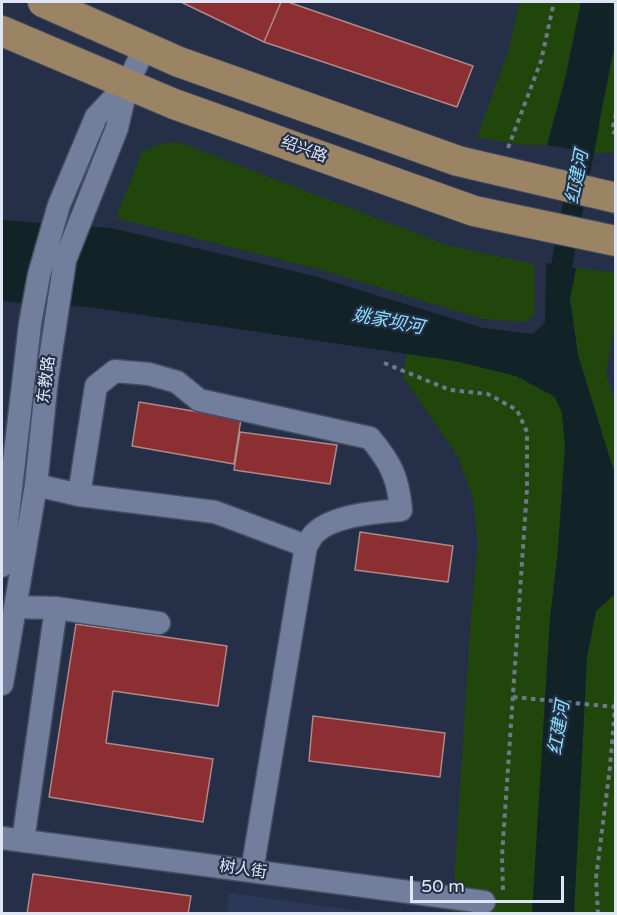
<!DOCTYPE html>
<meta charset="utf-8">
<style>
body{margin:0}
#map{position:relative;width:617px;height:915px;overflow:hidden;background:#253048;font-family:"Varela Round",sans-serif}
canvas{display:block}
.frame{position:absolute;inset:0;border:3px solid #dee6f6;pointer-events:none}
.scale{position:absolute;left:410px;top:876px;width:154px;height:27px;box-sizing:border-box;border:3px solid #dee6f6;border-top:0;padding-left:8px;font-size:18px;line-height:21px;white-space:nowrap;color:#dee6f6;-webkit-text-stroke:4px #253048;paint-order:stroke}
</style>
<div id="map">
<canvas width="617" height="915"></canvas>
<div class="frame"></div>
<div class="scale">50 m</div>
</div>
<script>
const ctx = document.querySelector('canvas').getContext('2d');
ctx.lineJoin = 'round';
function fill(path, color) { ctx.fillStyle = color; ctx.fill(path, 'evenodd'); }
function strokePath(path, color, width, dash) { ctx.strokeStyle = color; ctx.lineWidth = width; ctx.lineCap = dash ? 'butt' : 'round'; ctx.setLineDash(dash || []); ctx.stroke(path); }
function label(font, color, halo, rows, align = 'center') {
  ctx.font = font + ' "Varela Round","Noto Sans SC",sans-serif'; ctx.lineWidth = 4.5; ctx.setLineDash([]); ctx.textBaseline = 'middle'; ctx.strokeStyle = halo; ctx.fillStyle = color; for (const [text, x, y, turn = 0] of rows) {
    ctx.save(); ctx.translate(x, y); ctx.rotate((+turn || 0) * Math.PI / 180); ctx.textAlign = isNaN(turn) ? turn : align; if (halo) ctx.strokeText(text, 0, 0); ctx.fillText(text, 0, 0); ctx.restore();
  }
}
fill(new Path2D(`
 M229 893 375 913H227Z`), '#2b3857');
fill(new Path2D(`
 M520 2H581L565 79 547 145H524L477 137 508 52Z
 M615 43V152L593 153Z
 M178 142 447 245 534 264 535 313 527 322 483 319 322 270 116 218 142 152 163 143Z
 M576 268 615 272V321L606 374 615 401V475L578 355 570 299Z
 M406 354 455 361 516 376 555 397 562 413 565 446 558 550 550 618 532 913H452L471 616 478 544 473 498 457 455 403 377Z
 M615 593V913L574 914 587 657 596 611Z`), '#21460b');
fill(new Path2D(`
 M581 2H615V43L593 153 547 145 565 79Z
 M2 220 111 228 314 276 483 328 533 334 545 322 546 263 576 268 570 299 578 355 615 475 616 593 596 611 587 657 574 913H532L550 618 558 550 565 446 562 413 555 397 516 376 455 361 88 307 60 306 2 301Z`), '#122328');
strokePath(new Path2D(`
 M559 294V278L589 124`), '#122328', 21);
const building = new Path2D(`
 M181 2H281L264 42Z
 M281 2H288L473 66 457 107 264 42Z
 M139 402 241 419 234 464 132 446Z
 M240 432 337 445 330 484 234 470Z
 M360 532 453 546 448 582 355 570Z
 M76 624 227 646 218 706 113 691 106 743 213 759 203 822 49 797Z
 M313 716 445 733 440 777 309 761Z
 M33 874 191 896 188 914H27Z`);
fill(building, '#8c2f32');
strokePath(building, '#af8987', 1.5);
const minor = new Path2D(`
 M36 485 79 495 215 512 306 546 252 871
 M79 495 96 386 115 371 149 374 177 382 199 400 370 438C391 463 398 477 401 510 376 512 332 515 314 534 311 537 309 542 306 546
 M2 566 30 324 39 275 59 205 96 117 126 85
 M15 607 56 608 159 623
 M2 684 36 485 47 379 65 260 117 128 127 85 145 47
 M2 838 484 902
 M23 841 56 608`);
const major = new Path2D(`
 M43 2 179 62 458 161 616 198
 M2 31 174 104 474 211 616 241`);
strokePath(minor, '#444d62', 25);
strokePath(major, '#444d62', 32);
strokePath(new Path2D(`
 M616 114 612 131 616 134
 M508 148 541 61 554 2
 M384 363 450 390 488 394 517 410 527 432V489L502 856 503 892
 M513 697 615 707
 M598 914 596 878 610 767 616 696`), '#6e788d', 4, [4.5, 4.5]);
strokePath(minor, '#727f9c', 22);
strokePath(major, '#9a8464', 30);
label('16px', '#dee6f6', '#253048', [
 ["绍兴路",304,150,20],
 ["东教路",47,380,-83],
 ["树人街",243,870,8]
]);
label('italic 18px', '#89e2fd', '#253048', [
 ["红建河",578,177,-79],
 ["姚家坝河",388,322,11],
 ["红建河",560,728,-81]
]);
</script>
